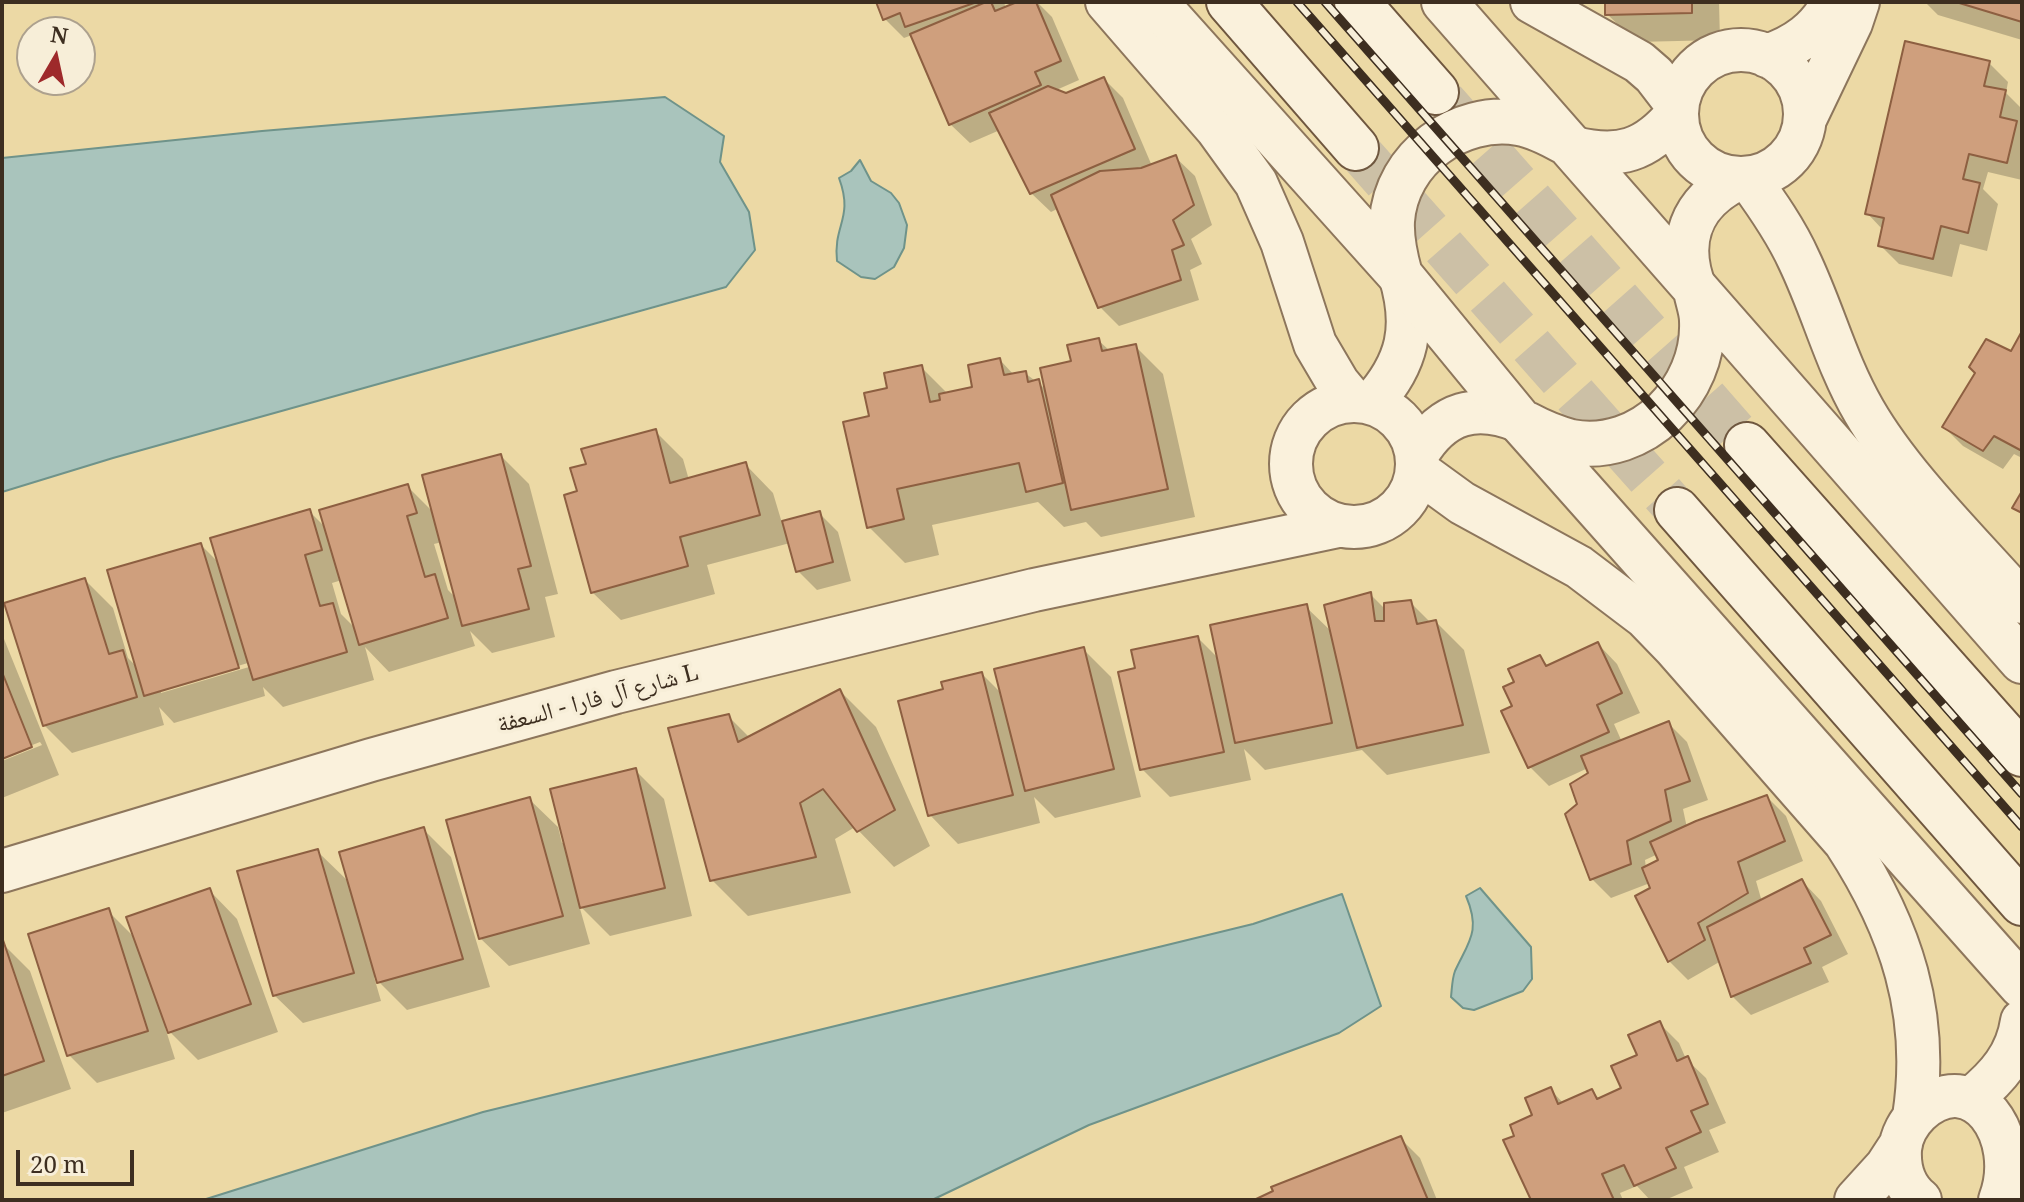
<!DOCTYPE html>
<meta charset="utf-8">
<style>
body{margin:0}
#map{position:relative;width:2024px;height:1202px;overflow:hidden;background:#f0e4c8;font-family:"Noto Serif",serif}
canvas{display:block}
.frame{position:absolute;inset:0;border:4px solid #3d2e20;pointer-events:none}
.north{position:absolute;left:16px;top:16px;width:80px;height:80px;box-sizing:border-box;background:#f7eed8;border:2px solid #ada18e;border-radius:50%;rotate:9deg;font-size:22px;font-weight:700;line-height:32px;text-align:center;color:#3d2e20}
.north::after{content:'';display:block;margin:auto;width:28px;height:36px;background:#9e2a2b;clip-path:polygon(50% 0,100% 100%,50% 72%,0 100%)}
.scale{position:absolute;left:16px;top:1150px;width:118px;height:36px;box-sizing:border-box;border:4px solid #3d2e20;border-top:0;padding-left:10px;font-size:24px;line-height:28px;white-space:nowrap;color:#3d2e20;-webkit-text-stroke:6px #f7eed8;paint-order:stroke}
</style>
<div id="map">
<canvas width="2024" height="1202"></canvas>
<div class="frame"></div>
<div class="north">N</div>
<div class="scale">20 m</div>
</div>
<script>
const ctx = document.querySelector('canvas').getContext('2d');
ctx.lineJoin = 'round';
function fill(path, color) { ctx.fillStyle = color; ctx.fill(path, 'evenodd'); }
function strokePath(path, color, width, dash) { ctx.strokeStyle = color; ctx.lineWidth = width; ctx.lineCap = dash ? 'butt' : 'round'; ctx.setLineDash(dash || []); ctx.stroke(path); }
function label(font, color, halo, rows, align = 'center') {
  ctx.font = font + ' "Noto Serif","Noto Naskh Arabic",serif'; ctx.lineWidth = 7; ctx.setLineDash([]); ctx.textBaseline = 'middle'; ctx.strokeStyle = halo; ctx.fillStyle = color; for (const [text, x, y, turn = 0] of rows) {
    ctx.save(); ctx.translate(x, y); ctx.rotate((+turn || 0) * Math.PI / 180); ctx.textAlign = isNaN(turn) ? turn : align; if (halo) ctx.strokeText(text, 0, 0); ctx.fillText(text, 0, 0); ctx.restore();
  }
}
fill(new Path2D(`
 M2 2H2022V1200H932L1089 1125 1381 1006 1342 894 1253 924 483 1112 203 1200H2V492L113 458 726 288 755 250 749 212 719 162 262 131 2 158ZM32 32H80V80H32Z`), '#ecd9a5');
const water = new Path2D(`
 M665 97 724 136 720 162 749 212 755 250 726 287 113 458 2 492V158L262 131Z
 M860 160 871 181 891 193 899 203 907 225 904 248 894 267 875 279 861 277 837 261C833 224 854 219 839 178L851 171Z
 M1480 888 1531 947 1532 979 1523 991 1474 1010 1463 1008 1451 997C1452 988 1452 979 1455 971 1469 941 1481 931 1466 896Z
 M1342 894 1381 1006 1339 1033 1089 1125 932 1200H203L483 1112 1253 924Z`);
fill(water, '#a9c4bc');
strokePath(water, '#6f938a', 2);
fill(new Path2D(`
 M879 2H1004L1006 9 1023 2H1037L1052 17 1079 80 1054 91 1066 95 1104 79 1123 98 1152 166 1175 157 1195 176 1212 225 1191 239 1202 264 1190 270 1199 300 1119 326 1100 307 1059 208 1051 212 1031 193 1000 130 970 143 950 124 912 35 904 38 885 19Z
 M1607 2H1719L1720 40 1636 42 1607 14Z
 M1925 2H2022V40L1938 15Z
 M1989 63 2008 82 2006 93 2022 109V180L1988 172 1983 189 1998 204 1987 251 1960 244 1952 277 1899 264 1880 245 1883 230 1867 213Z
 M2022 335V458L2014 454 2003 469 1963 446 1944 427 2012 354Z
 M1098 340 1110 351 1135 346 1163 374 1195 517 1101 537 1086 522 1064 527 1038 502 932 525 939 555 905 563 869 527 871 418 889 389 921 367 948 394 975 388 1000 360 1014 375 1025 373 1047 390Z
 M655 431 683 459 689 480 745 464 773 493 782 523 819 513 838 532 851 581 817 590 798 571 790 543 707 565 715 594 621 620 592 592 579 493 588 465Z
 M501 456 529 484 558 594 545 597 555 637 492 653 470 631 475 646 389 672 365 647 374 680 283 707 263 687 265 696 174 723 159 707 164 725 72 753 44 725 85 580 113 608 128 658 138 668 201 545 221 565 309 511 327 529 407 486 434 513ZM442 542 457 599 448 590 434 544ZM342 580 357 630 341 614 332 583ZM248 663 249 667 161 693V688Z
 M1370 594 1386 610 1410 602 1431 623 1436 622 1464 650 1490 753 1387 775 1362 750 1265 770 1244 749 1251 780 1170 797 1142 769 1137 669 1198 638 1219 659 1306 607 1333 633Z
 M2 634 59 775 2 798V761L42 745 40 742 2 757Z
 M1598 644 1617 664 1640 713 1614 724 1622 742 1668 723 1687 742 1708 800 1683 809 1687 828 1767 797 1786 816 1803 861 1756 881 1762 902 1802 881 1821 901 1848 954 1822 967 1829 982 1751 1015 1732 996 1721 961 1688 980 1669 961 1650 883 1611 898 1592 879 1591 774 1588 768 1549 786 1530 767 1514 707 1517 683 1540 657 1549 667ZM1658 854 1660 861 1646 868 1645 860Z
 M1083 649 1111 677 1141 797 1055 818 1034 797 1040 823 958 844 930 815 945 690 982 674 1003 695Z
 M840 691 876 727 930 846 894 867 855 827 835 839 851 893 748 916 712 880 728 716 750 738Z
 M635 770 664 799 692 916 610 936 579 905 590 944 509 966 480 938 529 799 558 827 562 843 565 842Z
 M423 829 451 857 490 987 407 1010 374 977 381 1001 303 1023 274 995 317 851 350 883Z
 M209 890 237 919 278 1032 198 1060 165 1027 175 1059 97 1083 69 1055 108 911 136 939Z
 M2 943 30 971 71 1089 2 1113Z
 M1660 1024 1679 1043 1686 1059 1706 1078 1726 1123 1709 1130 1719 1152 1684 1167 1693 1188 1665 1200H1650L1637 1186 1620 1193 1623 1200H1533L1517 1137 1535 1116 1551 1090 1564 1104 1592 1092 1600 1099 1623 1089 1639 1056Z
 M1401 1139 1420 1158 1437 1200H1259Z`), '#0003');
const building = new Path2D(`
 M876 2H977L905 27 900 13 883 20Z
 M986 2H991L995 11 1017 2H1036L1061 61 1035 72 1041 85 949 125 910 34Z
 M1605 2H1692V13L1605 15Z
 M1956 2H2022V22Z
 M1905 41 1990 61 1984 86 2006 90 2000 117 2017 121 2007 163 1969 154 1963 179 1980 183 1968 233 1941 226 1933 259 1878 246 1884 218 1865 214Z
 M1104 77 1135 149 1030 194 989 113 1048 86 1066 93Z
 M1176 155 1194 205 1173 220 1184 245 1172 250 1181 280 1098 308 1051 195 1100 171 1141 168Z
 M2022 331V451L1994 436 1983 451 1942 427 1975 373 1969 367 1986 339 2011 351Z
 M1099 338 1102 351 1136 344 1168 489 1071 510 1040 368 1071 361 1067 345Z
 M1000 358 1004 375 1026 371 1028 382 1039 379 1063 483 1026 492 1019 463 897 489 904 519 867 528 843 422 869 416 864 393 887 388 884 373 922 365 930 402 940 400 939 394 972 387 968 365Z
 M656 429 670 483 746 462 760 515 680 537 688 566 591 593 564 495 577 491 570 468 586 464 581 449Z
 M501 454 531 566 518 569 529 609 462 626 422 475Z
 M408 484 417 513 407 516 425 577 435 574 448 618 359 645 319 510Z
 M2022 491V513L2012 508Z
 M310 509 322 550 305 555 320 606 333 603 347 652 253 680 210 538Z
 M820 511 833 562 796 572 782 521Z
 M201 543 239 668 144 696 107 570Z
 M85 578 109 654 123 650 137 697 43 726 4 603Z
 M1371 592 1375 621H1384V603L1411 600 1417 624 1436 620 1463 725 1357 748 1324 605Z
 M1307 604 1332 723 1235 743 1210 625Z
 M1198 636 1224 752 1140 770 1118 672 1135 668 1131 650Z
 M1598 642 1622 693 1597 705 1609 732 1528 768 1501 711 1512 706 1503 687 1514 682 1508 669 1540 655 1546 666Z
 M1084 647 1114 769 1025 791 994 669Z
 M2 672 32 747 2 759Z
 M982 672 1013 795 928 816 898 701 943 689 941 682Z
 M840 689 895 810 857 832 823 789 800 803 816 857 710 881 668 728 729 714 738 742Z
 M1669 721 1690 781 1665 790 1671 821 1627 841 1631 864 1590 880 1565 814 1577 804 1570 784 1588 773 1581 756Z
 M636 768 665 888 580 908 550 789Z
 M1767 795 1785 841 1738 862 1748 893 1698 923 1705 940 1668 962 1635 896 1650 888 1642 868 1658 860 1650 842 1696 821Z
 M530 797 563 916 479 939 446 820Z
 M424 827 463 959 377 983 339 852Z
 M318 849 354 973 273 996 237 871Z
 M1802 879 1831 935 1804 948 1811 963 1731 997 1707 927Z
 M210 888 251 1004 168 1033 126 917Z
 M109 908 148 1031 67 1056 28 934Z
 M3 940 44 1061 2 1076V941Z
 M1660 1021 1677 1061 1688 1056 1708 1104 1691 1111 1701 1132 1666 1148 1676 1168 1634 1186 1624 1165 1602 1174 1614 1200H1531L1503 1140 1514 1136 1510 1125 1532 1115 1525 1098 1551 1087 1558 1104 1592 1089 1597 1099 1621 1088 1611 1066 1637 1055 1628 1035Z
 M1401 1136 1428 1200H1254L1273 1191 1271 1187Z`);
fill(building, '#cf9f7d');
strokePath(building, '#8d5f41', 2);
strokePath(new Path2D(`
 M1444 101 1747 445
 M1356 148 1677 510`), '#ccc0a6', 44, [44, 22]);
const minor = new Path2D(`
 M1107 2 1217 129 1256 183 1282 242 1315 344 1338 383 1353 401
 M1532 2 1639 62 1654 75 1677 105
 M1677 114a64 64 0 1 1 128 0a64 64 0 1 1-128 0Z
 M1767 56C1796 46 1818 31 1833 2
 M1805 119 1851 23 1858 2
 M1574 148C1619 159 1646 151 1676 115
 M1748 178C1767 204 1786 231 1799 260 1823 310 1836 363 1864 411 1902 477 1971 544 2022 602
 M1696 291C1676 242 1690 202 1738 179
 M1291 464a63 63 0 1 1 126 0a63 63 0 1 1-126 0Z
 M1372 403C1408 363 1416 327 1400 275
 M1418 453C1443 412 1476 403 1520 421
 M1418 471 1462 503 1579 567 1645 617 1675 648 1845 842C1901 928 1930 1014 1914 1117
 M2 871 371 760 616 692 1034 590 1338 526
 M1972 1098C1998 1077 2017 1055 2022 1021
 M1856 1200 1886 1167 1901 1144
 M1920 1200C1905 1188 1899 1169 1900 1150 1901 1136 1909 1122 1919 1112 1974 1063 2024 1137 2000 1200`);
const tertiary = new Path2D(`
 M1155 2 1400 275 1520 421 2022 986
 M1444 2 2022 661
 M1400 275C1395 257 1391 240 1392 221 1396 158 1459 113 1519 123 1536 126 1551 134 1565 142
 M1526 424C1541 432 1555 438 1571 442 1643 455 1705 390 1702 321 1702 311 1698 301 1696 291`);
const secondary = new Path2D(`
 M1229 2 1356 148
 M1357 2 1436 92
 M1747 445 2022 754
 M1677 510 2022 903`);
strokePath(minor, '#8d765c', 46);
strokePath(tertiary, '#8d765c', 48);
strokePath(secondary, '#6f573f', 48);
strokePath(minor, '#faf1dc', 42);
strokePath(tertiary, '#faf1dc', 44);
strokePath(secondary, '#faf1dc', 44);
const rail = new Path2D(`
 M1297 2 2022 827
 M1325 2 2022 794`);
strokePath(rail, '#3d2e20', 9);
strokePath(rail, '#f7eed8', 6, [18]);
label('24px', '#3d2e20', '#f7eed8', [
 ["شارع آل فارا - السعفة L",598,699,-15]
]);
</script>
